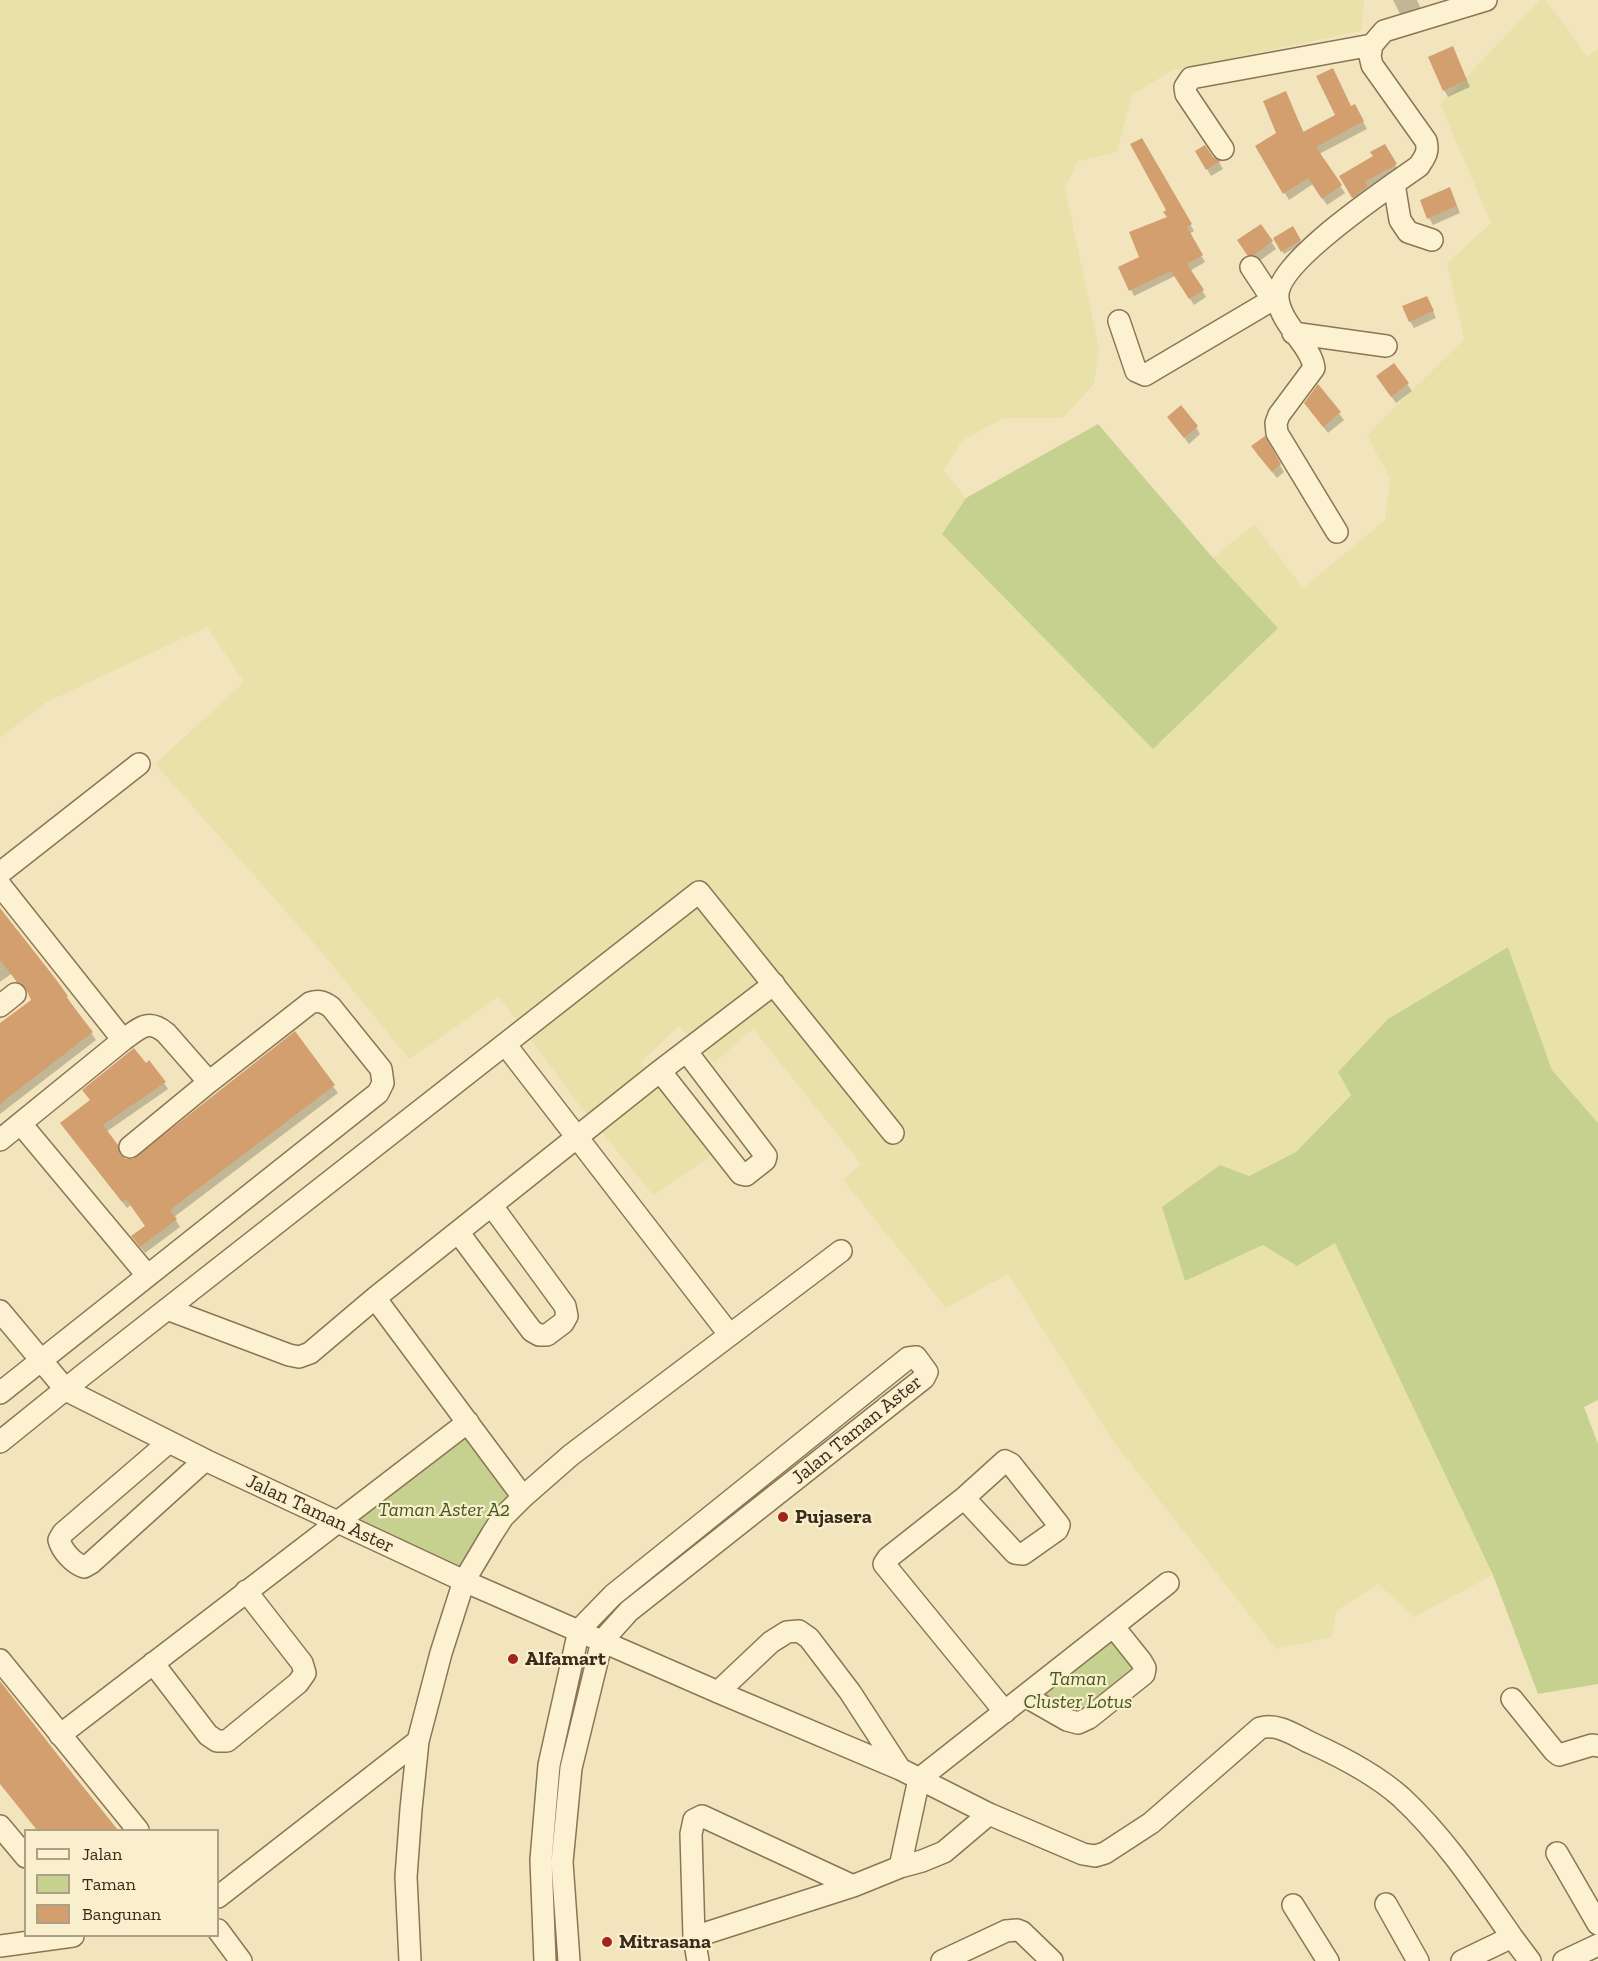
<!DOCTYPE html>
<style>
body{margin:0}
#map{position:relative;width:1598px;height:1961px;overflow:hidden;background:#f2e5bd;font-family:"Zilla Slab",serif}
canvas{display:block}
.legend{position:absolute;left:24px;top:1829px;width:195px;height:108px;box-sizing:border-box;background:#f9efcd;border:2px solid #aca186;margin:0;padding:8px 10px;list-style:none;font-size:18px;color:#392b1b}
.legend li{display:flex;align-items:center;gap:12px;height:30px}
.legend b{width:30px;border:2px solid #aca186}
</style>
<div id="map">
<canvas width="1598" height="1961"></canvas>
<ul class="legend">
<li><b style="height:8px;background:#fcf2d1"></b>Jalan</li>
<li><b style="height:16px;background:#c6d190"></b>Taman</li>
<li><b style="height:16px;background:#d49f6f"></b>Bangunan</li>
</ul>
</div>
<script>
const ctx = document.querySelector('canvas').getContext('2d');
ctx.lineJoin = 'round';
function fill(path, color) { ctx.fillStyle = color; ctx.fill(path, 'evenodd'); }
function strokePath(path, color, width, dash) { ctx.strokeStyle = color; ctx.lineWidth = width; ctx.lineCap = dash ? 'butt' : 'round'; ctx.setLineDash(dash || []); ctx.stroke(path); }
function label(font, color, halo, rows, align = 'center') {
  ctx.font = font + ' "Zilla Slab",serif'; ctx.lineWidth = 4.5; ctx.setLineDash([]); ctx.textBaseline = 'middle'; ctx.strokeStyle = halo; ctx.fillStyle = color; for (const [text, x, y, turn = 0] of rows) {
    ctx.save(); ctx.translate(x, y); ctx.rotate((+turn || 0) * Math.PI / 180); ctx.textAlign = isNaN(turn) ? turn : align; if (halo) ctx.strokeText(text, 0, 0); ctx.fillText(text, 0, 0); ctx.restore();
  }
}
fill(new Path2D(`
 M0 0H1364L1361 31 1171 71 1132 95 1117 152 1078 161 1065 188 1099 348 1094 384 1063 418H1004L962 441 944 470 966 498 942 534 1278 628 1213 558 1254 524 1303 588 1385 520 1390 479 1367 435 1464 339 1447 263 1491 223 1440 104 1540 0H1546L1587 56 1598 49V1123L1552 1070 1508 947 1388 1019 1338 1072 1351 1094 1296 1152 1249 1176 1185 1281 1263 1245 1297 1266 1335 1242 1493 1575 1414 1617 1378 1584 1336 1611 1332 1637 1276 1649 1113 1441 1008 1274 946 1308 843 1180 861 1164 753 1029 714 1063 679 1026 641 1062 713 1155 653 1195 577 1102 499 997 409 1059 319 949 155 764 244 682 207 627 45 703 0 738Z`), '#e8e2aa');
fill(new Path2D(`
 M1098 424 1213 558 1278 628 1153 749 942 534 966 498Z
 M1508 947 1552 1070 1598 1123V1400L1584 1407 1598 1444V1684L1538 1694 1493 1575 1335 1243 1297 1266 1263 1245 1185 1281 1162 1207 1220 1165 1249 1176 1296 1152 1351 1095 1338 1072 1388 1019Z
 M461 1433 512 1502 464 1575 341 1523Z
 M1112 1632 1141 1670 1079 1720 1031 1695Z`), '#c6d190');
fill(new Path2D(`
 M1393 0H1417L1423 14 1403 20Z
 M1456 55 1470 87 1448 97 1444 90Z
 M1286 93 1304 133 1355 106 1367 129 1319 154 1345 193 1327 205 1313 184 1289 200 1257 146 1278 133Z
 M1141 140 1194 231 1189 234 1205 262 1190 271 1206 297 1194 305 1175 276 1134 296 1120 267 1140 258 1169 218Z
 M1385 146 1398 170 1367 188 1370 193 1356 203 1341 177 1375 157Z
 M1197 151 1219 162 1223 169 1211 176Z
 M1453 196 1460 213 1433 225 1429 218Z
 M1261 226 1276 249 1258 262H1253L1243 248Z
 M1292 228 1302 244 1284 254 1275 238Z
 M1430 304 1436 318 1414 328 1410 321Z
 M1394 365 1412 391 1396 403 1382 383Z
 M1318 386 1344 420 1328 433 1310 410Z
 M1169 417 1196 427 1200 434 1189 444Z
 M1264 438 1284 472 1277 478 1257 454Z
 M0 909 67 997 96 1040 0 1114V1025L33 1000 29 993 22 989 11 974 0 982Z
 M294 1033 338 1093 174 1217 180 1227 145 1253 137 1243 147 1226 131 1205 127 1208 66 1130 146 1065 164 1083 168 1089 106 1132 116 1146 122 1158 133 1161Z
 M0 1683 116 1830H37L0 1783Z`), '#0003');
fill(new Path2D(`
 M1453 46 1467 80 1443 91 1428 57Z
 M1333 68 1351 106 1355 104 1364 121 1316 147 1342 185 1322 199 1308 178 1283 194 1255 146 1276 133 1263 101 1286 91 1303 132 1335 115 1316 76Z
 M1142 138 1192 224 1187 227 1203 255 1187 264 1204 290 1189 299 1171 271 1129 291 1118 267 1139 257 1129 232 1167 217 1163 212 1166 210 1130 144Z
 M1385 144 1397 164 1365 182 1368 186 1352 198 1339 176 1373 156 1370 152Z
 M1205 145 1213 157 1221 161 1206 170 1195 151Z
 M1450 187 1457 206 1427 219 1420 200Z
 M1261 224 1273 241 1254 255H1247L1237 240Z
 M1293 226 1301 240 1281 252 1273 238Z
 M1427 296 1434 311 1409 322 1402 306Z
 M1394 363 1409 383 1391 397 1376 376Z
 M1318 384 1341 412 1323 427 1304 403Z
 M1181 405 1198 426 1184 438 1167 417Z
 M1265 436 1281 464 1272 472 1251 446Z
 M0 908 55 978 68 996 66 997 93 1032 0 1104V1023L31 1000 25 987 17 982 0 960Z
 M295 1031 335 1085 170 1210 177 1219 140 1247 131 1236 145 1226 126 1199 122 1202 60 1123 90 1100 82 1090 134 1048 146 1063 149 1060 166 1082 103 1125 118 1145 121 1155 126 1159H133Z
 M0 1681 72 1773 118 1830H37L4 1789 0 1784Z`), '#d49f6f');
const street = new Path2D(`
 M1223 149 1186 94 1185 87 1191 78 1372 45
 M1394 184 1400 220 1408 232 1432 240
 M1251 267 1272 299
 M1119 321 1136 371 1145 375 1277 297
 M1293 333 1386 346
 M1337 532 1277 433 1276 423 1279 415 1314 368C1311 345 1281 325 1278 299 1273 263 1390 187 1419 166 1425 157 1429 152 1426 141L1372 65 1370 56 1372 45 1384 31 1486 0
 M0 873 139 764
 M0 885 123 1040
 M0 1006 15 994
 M505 1044 729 1334
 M660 1071 741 1174 746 1175 765 1160 766 1156 687 1052
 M21 1124 147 1275
 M0 1140 123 1040C140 1028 148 1018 166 1033L209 1082
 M458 1232 532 1331 539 1335H547L563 1323 567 1316 565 1306 492 1206
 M375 1298 523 1497
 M167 1309 289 1355 299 1357 310 1353 375 1298 660 1071 774 984
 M0 1311 66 1390 205 1460 464 1581 718 1692 900 1769 989 1814 1083 1854 1095 1856 1105 1853 1151 1823 1260 1728C1278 1723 1294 1735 1311 1743 1342 1757 1375 1774 1401 1797 1445 1838 1478 1888 1512 1937
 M0 1393 378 1093 383 1083 381 1069 331 1007C324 1002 319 1000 310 1003L209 1082 130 1147
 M0 1442 83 1375 699 892 893 1133
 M169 1442 63 1533 59 1540C62 1551 73 1563 84 1567L91 1563 205 1460
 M964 1498 1015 1553 1023 1554 1057 1530 1059 1525 1011 1464 1005 1461 964 1498 888 1558 884 1564 1005 1712
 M0 1660 138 1830
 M153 1663 208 1735 217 1741H227L298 1683 305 1673 302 1663 246 1591
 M718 1692 771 1642 787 1632 799 1631 809 1638 850 1692 900 1769
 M1025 1696 1067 1720 1078 1723 1089 1718 1144 1674 1145 1668 1141 1661 1113 1626
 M1512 1699 1554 1751 1559 1755 1592 1745 1598 1746
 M60 1735 468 1422
 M0 1826 26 1857
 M1557 1853 1598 1924
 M900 1867 919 1779 1168 1583
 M218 1897 418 1741
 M1386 1904 1418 1961
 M1293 1905 1328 1961
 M218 1930 241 1961
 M694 1937 853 1886 900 1867 922 1861 944 1852 989 1814
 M0 1946 73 1936
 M410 1961 406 1877 411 1809 418 1741 441 1653 464 1581 492 1534 503 1517 523 1497 571 1455 841 1251
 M545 1961 541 1860 549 1765 579 1630 613 1595 908 1358 916 1357 927 1372 924 1378 629 1611 602 1641 571 1768 562 1862 569 1961
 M698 1961 694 1937 691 1834 694 1820 702 1816 853 1886
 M942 1961 1006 1931 1017 1930 1022 1932 1052 1961
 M1462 1961 1512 1937 1530 1961
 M1564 1961 1598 1945`);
strokePath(street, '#8c7554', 24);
strokePath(street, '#fcf2d1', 21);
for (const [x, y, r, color] of [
 [783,1517,6,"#a1251e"],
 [513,1659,6,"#a1251e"],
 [607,1942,6,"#a1251e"]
]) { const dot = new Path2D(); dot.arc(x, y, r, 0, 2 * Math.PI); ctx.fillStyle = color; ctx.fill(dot); strokePath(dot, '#f9efcd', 2); }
label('20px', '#392b1b', '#f9efcd', [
 ["Jalan Taman Aster",857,1430,-39],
 ["Jalan Taman Aster",320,1514,25]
]);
label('italic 20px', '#47581f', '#f9efcd', [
 ["Taman Aster A2",444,1510],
 ["Taman",1078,1679],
 ["Cluster Lotus",1078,1702]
]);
label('bold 20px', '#392b1b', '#f9efcd', [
 ["Pujasera",795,1517],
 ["Alfamart",525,1659],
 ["Mitrasana",619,1942]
], 'left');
</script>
